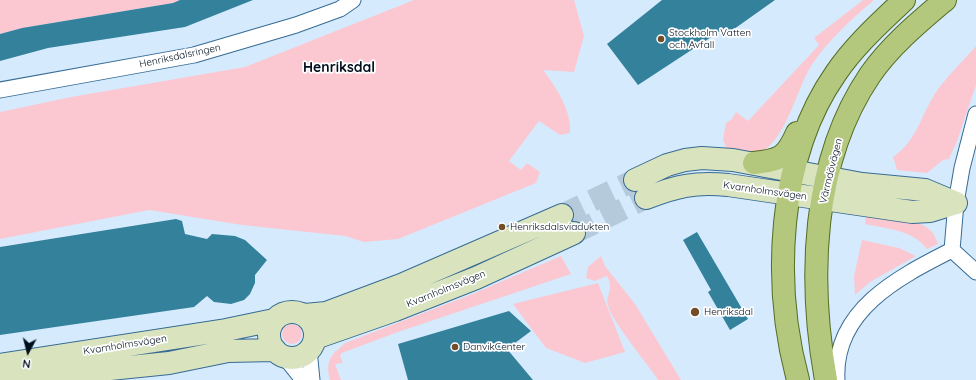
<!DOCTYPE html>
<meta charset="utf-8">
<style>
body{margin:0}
#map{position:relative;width:976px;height:380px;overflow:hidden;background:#d5ebfd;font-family:Quicksand,sans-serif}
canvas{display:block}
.north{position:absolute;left:8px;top:332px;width:40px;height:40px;-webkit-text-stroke:3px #fff;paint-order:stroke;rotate:187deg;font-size:11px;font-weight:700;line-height:16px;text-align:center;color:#000e1d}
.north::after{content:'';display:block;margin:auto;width:14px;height:18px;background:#000e1d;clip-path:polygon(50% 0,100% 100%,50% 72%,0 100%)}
</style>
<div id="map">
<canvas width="976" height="380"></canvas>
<div class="north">N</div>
</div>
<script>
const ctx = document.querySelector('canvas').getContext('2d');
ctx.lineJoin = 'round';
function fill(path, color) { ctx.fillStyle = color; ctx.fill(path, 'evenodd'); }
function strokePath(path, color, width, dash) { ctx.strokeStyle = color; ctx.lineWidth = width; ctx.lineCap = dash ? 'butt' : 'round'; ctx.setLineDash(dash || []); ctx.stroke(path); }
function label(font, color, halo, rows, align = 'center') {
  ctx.font = font + ' Quicksand,sans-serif'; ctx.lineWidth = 3.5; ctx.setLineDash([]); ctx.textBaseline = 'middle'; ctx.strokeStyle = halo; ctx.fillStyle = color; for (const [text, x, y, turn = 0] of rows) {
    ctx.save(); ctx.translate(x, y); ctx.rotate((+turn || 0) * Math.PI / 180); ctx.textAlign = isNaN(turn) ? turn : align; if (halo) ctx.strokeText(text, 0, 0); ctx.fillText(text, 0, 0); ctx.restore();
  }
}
fill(new Path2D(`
 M0 0H180L173 3 22 28 0 34Z
 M414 0H574L584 36 574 72 543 70C556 87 572 111 570 133L560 135 539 121 509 161 521 170 527 163 540 172 536 183 398 239 364 242 345 236 242 225 149 210 0 239V112L71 97 245 67Z
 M863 0H874C851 20 828 40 811 66 798 87 786 137 764 150 752 157 739 151 726 148L723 139 726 123 732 119 736 112 748 121 819 45 814 38Z
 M976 46V85L957 141 949 159 943 160 927 173 897 170 893 157C916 142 921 115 936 92 947 76 963 61 976 46Z
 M866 214C883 217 918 218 930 230 934 233 936 239 938 244L927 249C913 230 887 229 865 224Z
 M862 240 899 248 916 256 870 282 855 295 854 276Z
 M561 256 571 274 398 332 342 353 340 356 343 363 335 364 341 380H330C325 360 331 355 345 343L470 295Z
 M601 256 605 266 635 304 681 380H658C648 364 611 321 608 305 605 293 615 291 607 276L595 281 586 278 588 267Z
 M598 283 625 352 585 363 546 348 513 304Z
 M282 334a10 10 0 1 1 20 0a10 10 0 1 1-20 0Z`), '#fbc8d2');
fill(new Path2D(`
 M180 0H253L185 27 48 48 0 61V34L22 28 173 3Z
 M662 0H775L727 34 725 28 638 85 607 44Z
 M176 219 182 221 185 234 207 239 212 234 235 236 245 240 267 260 255 275V283L250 294 244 300 231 304 214 302 207 296 194 307 0 335V247Z
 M697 232 748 319 730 330 708 292 711 290 683 240Z
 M509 311 531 331 507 349 533 380H408L398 344Z`), '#34819c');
strokePath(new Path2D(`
 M562 215 635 180
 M574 233 646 198`), '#b5cadb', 22, [22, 11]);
const street = new Path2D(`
 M0 90 194 55 296 25 340 9 353 0
 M952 250 956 203 962 168 976 114
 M952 250 976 272
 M309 350 312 380
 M284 356 303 380
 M837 380C833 310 899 277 952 250`);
const secondary = new Path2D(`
 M635 180 667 165 685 160 702 158 733 160 862 184 925 190 956 203
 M646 198C677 186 694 182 728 185L912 212 930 211 956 203
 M269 335a23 23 0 1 1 46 0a23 23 0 1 1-46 0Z
 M305 315 326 313 401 285 562 215
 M315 338 395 310 476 278 574 233
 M0 365 226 330 274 320
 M3 380 169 363 228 351 275 350`);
const primary = new Path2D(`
 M754 163C780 160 786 158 797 133
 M798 380C772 284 777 157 836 73 855 45 880 23 904 0
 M826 380C808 280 811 162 870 75 890 46 919 22 945 0`);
strokePath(street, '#376b94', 17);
strokePath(secondary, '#376b94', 24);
strokePath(primary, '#536e24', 24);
strokePath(street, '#fff', 15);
strokePath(secondary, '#d9e3be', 22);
strokePath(primary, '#b3c77d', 22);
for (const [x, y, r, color] of [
 [661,39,4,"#724d28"],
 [502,227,4,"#724d28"],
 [695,312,5,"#724d28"],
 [455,347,4,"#724d28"]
]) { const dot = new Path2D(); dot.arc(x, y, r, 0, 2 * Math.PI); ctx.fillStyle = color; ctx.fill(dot); strokePath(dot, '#fff', 1.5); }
label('10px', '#000e1d', '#fff', [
 ["Stockholm Vatten",669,33],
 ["och Avfall",669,45],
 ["Henriksdalsviadukten",510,227],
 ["Henriksdal",704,312],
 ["DanvikCenter",463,347]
], 'left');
label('10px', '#000e1d', '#fff', [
 ["Henriksdalsringen",180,56,-12],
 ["Värmdövägen",831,171,-76],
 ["Kvarnholmsvägen",765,191,8],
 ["Kvarnholmsvägen",446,289,-22],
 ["Kvarnholmsvägen",125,345,-9]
]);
label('bold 14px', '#000e1d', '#fff', [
 ["Henriksdal",339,68]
]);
</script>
